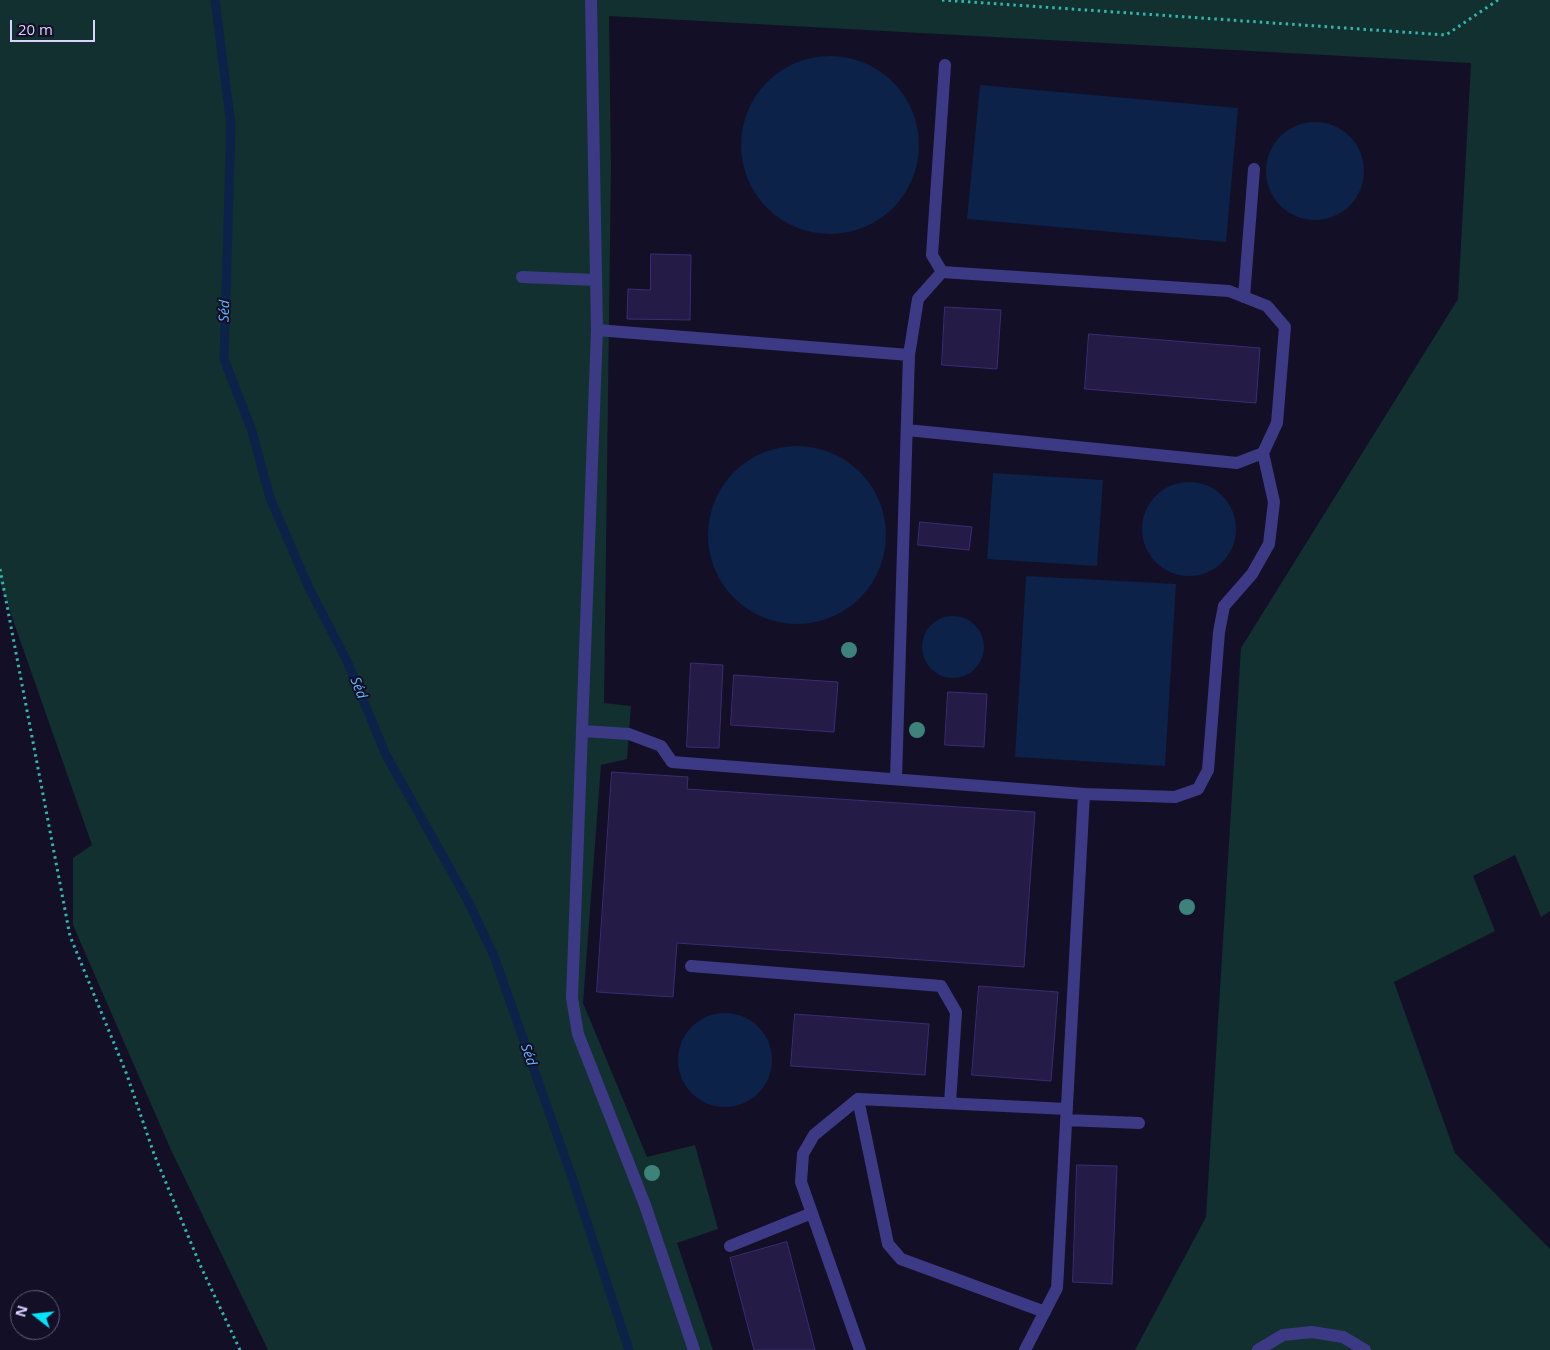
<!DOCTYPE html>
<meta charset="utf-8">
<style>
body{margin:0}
#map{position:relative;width:1550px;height:1350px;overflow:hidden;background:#130f26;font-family:"Open Sans",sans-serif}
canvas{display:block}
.north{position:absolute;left:10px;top:1290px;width:50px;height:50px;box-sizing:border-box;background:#130f26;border:1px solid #625e7d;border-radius:50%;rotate:286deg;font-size:14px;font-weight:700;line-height:20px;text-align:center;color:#d9d4ff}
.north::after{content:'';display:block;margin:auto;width:18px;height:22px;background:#00e5ff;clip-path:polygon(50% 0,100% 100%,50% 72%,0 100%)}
.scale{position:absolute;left:10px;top:20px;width:85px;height:22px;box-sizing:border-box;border:2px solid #d9d4ff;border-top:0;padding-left:6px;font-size:15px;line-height:18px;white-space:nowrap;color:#d9d4ff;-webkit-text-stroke:4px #130f26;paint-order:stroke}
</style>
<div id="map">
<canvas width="1550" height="1350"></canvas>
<div class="north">N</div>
<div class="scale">20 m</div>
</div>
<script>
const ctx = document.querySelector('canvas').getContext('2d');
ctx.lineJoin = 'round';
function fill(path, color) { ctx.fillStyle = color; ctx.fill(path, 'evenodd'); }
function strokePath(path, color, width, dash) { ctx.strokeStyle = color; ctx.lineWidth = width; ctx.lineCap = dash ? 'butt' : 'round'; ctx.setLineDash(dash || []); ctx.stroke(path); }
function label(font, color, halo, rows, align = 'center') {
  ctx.font = font + ' "Open Sans",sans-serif'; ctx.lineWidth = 4; ctx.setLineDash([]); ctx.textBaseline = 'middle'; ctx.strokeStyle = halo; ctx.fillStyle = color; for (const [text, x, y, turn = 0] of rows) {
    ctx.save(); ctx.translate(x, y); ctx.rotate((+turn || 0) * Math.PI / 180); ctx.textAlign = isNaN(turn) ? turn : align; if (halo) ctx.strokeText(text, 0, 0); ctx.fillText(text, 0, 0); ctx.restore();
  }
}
fill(new Path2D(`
 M0 0H1550V911L1541 917 1515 855 1473 876 1495 931 1394 982 1455 1153 1550 1249V1350H1135L1206 1217 1241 648 1458 299 1471 63 609 16 611 166 604 703 631 706 627 759 601 765 583 1003 647 1157 695 1145 718 1229 677 1243 713 1350H268L171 1150 73 925V858L92 845 0 583Z`), '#12302f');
fill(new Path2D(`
 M741 145a89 89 0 1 1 178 0a89 89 0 1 1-178 0Z
 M980 85 1238 108 1226 242 967 219Z
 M1266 171a49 49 0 1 1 98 0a49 49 0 1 1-98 0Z
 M708 535a89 89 0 1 1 178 0a89 89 0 1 1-178 0Z
 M993 473 1103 480 1097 566 987 559Z
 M1142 529a47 47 0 1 1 94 0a47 47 0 1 1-94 0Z
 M1026 576 1176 584 1165 766 1015 757Z
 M922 647a31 31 0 1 1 62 0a31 31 0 1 1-62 0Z
 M678 1060a47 47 0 1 1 94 0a47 47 0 1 1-94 0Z`), '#0c2248');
strokePath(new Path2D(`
 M215 0 231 125 224 359 252 431 270 498 309 588 347 661 386 755 468 901 494 956 574 1183 629 1350`), '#0c2248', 9);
const building = new Path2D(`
 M651 254 691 255 690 320 627 319 628 289 650 290Z
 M945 307 1001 310 997 369 942 365Z
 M1089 334 1260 348 1256 403 1085 389Z
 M920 522 972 527 969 550 918 545Z
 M691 663 723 665 719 748 687 747Z
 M734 675 838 682 834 732 731 725Z
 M948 692 987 694 984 747 945 745Z
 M612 772 688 777 687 789 1035 812 1024 967 677 943 673 997 597 992Z
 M979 986 1058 992 1051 1081 972 1075Z
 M795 1014 929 1024 925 1075 791 1066Z
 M1077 1165 1117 1166 1112 1284 1073 1282Z
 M787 1242 815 1350H754L730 1258Z`);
fill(building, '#241b47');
strokePath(building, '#3b2d73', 1);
strokePath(new Path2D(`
 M942 0 1446 35 1498 0
 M0 569 70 936 127 1075 154 1154 201 1267 240 1350`), '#2fb8b0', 3, [2.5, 4]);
strokePath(new Path2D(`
 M591 0 597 330 572 998 578 1034 645 1205 694 1350
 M942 272 932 255 945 65
 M522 277 596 280
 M1244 297 1254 169
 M597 330 909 355
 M583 731 629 734 661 746 672 762 1084 794 1057 1288 1025 1350
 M896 779 909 355 918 299 942 272 1229 291 1267 306 1285 327 1277 423 1263 453 1237 463 907 430
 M1084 794 1175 797 1198 789 1208 770 1219 632 1224 606 1252 574 1269 544 1274 502 1263 453
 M691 966 941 986 956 1012 950 1103
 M858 1099 888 1244 901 1259 1045 1312
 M1066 1120 1139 1123
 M730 1246 812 1213
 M860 1350 801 1182 803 1154 814 1135 858 1099 1067 1109
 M1258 1350 1283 1335 1312 1332 1343 1337 1365 1350`), '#3d3a85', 12);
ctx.fillStyle = '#3d827b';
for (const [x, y] of [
 [849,650],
 [917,730],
 [1187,907],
 [652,1173]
]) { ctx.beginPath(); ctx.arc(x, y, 8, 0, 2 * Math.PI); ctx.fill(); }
label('italic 14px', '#62b6ff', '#130f26', [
 ["Séd",225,311,-88],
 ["Séd",358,688,68],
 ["Séd",528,1055,71]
]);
</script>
